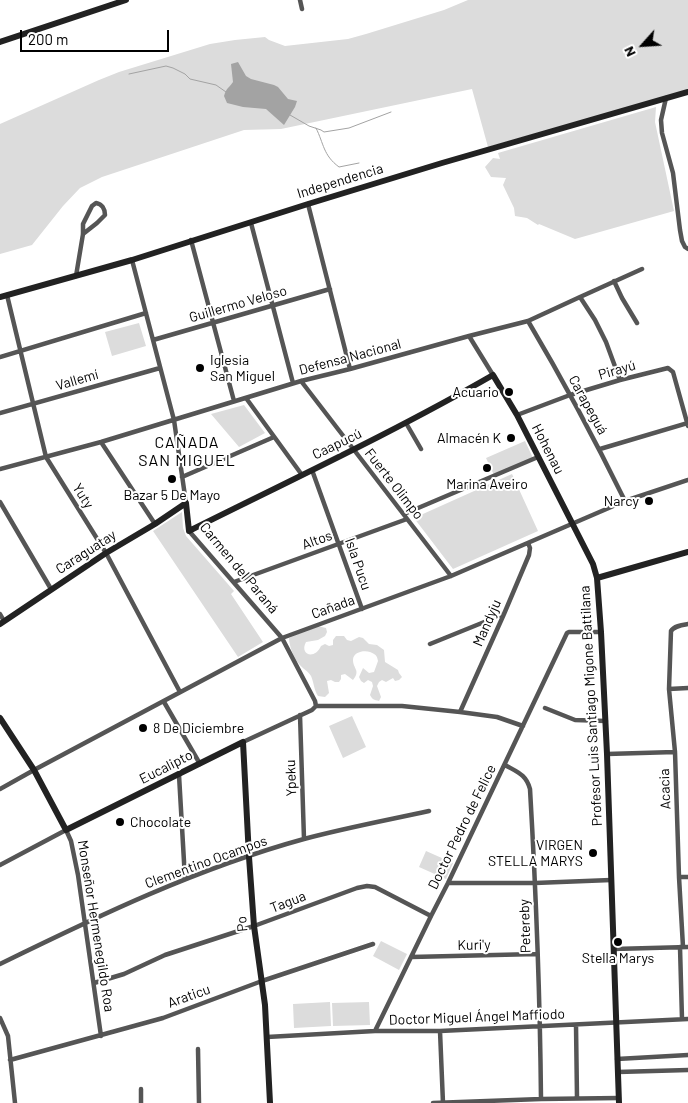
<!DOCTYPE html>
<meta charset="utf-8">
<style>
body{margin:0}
#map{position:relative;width:688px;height:1103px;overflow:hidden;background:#fff;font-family:Barlow,sans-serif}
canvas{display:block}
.north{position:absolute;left:618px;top:20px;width:50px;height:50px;-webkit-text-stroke:4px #fff;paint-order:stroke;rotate:244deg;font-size:14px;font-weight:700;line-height:20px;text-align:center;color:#000}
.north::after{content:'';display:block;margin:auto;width:18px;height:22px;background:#000;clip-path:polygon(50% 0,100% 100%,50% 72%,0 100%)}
.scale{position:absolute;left:20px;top:30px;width:149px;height:22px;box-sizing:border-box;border:2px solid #000;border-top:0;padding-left:6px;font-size:15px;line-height:18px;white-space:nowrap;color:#000;-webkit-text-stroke:4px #fff;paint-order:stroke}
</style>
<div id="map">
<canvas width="688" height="1103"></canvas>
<div class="north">N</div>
<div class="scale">200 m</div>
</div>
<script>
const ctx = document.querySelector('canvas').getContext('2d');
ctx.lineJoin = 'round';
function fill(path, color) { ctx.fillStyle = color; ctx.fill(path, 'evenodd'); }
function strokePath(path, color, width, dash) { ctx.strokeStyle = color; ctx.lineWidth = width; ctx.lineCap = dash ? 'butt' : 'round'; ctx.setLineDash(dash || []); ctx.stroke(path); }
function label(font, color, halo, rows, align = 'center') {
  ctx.font = font + ' Barlow,sans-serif'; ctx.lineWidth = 4; ctx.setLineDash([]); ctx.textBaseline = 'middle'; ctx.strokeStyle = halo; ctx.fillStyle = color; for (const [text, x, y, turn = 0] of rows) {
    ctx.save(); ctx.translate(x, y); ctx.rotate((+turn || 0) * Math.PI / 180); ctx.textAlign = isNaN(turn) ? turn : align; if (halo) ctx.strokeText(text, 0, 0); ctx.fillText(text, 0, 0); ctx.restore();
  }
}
fill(new Path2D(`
 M468 0H688V90L488 147 472 89 281 129 244 130 102 177 80 188 63 206 32 245 0 254V124L99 80 119 72 210 44 235 40 265 37 269 40 285 46 348 39 366 34 444 10Z
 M656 107 655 122 674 211 575 239 539 224 538 225 527 218 515 216 514 208 503 185 506 178 491 177 485 167 493 158 500 159 498 153Z
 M139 323 146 346 112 356 105 332Z
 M244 405 265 433 239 447 211 414Z
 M525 441 533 458 494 475 486 458Z
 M512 474 538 531 453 569 414 518Z
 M182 512 183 528 186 536 234 591 231 594 263 642 238 657 153 531Z
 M317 626 326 628 327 632 325 636 318 640 306 642C299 655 315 660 321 646L325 644 329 646 333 645V640L336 636H344L347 640 351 641 359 637 363 638 369 644 377 645 384 650 385 662 398 670 399 673 402 677 399 680 395 681 393 678 386 682 382 680 379 682 377 686 381 697 379 701C374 700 372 699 370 695L373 686 372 682 368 680 364 683 361 681 359 677 363 668 369 673 374 672 378 661C377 655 375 654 370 652 364 650 353 652 353 660 353 669 361 670 353 680L345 674 341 675V679L339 682H335L331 680 327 681 329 693 325 697 318 696C314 690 314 683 311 676 308 671 303 669 299 664 294 658 289 646 289 638Z
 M352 716 366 747 343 758 329 726Z
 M426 851 453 863 446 879 419 867Z
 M381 941 407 954 399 970 373 956Z
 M330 1002 331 1026 294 1028 293 1004Z
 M369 1002 370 1025 333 1026 332 1003Z`), '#dcdcdc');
fill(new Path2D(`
 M238 62 246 76 251 79 274 85 278 87 288 99 297 101 295 107 284 125 266 109 243 107 227 103 224 96C227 87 228 89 233 82L231 64Z`), '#a3a3a3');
strokePath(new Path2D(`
 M129 74 166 66 173 68 185 74 190 79 216 85 226 92
 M290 115 309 126 321 130 324 132 349 128 391 112
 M316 128C324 144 323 155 339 167L359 163`), '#a3a3a3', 1);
strokePath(new Path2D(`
 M300 0 302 9
 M666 98 661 120 662 133 673 173 680 230 682 241 685 247 688 249
 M308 204 350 369
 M251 223 293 383
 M191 240 234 401
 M132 260 174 420 186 503
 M76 276 83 234V224L92 206 96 203C102 204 105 209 105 215L97 223 83 234
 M614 281 622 298 637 323
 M7 295 46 457 106 553 180 692
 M580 297 595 320 606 342 620 380
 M528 321C563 380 595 440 625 501
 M469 336 493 375
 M153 340 330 289
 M0 357 146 313
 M301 381 451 576
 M246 398 302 475
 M0 413 160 368
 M517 415 570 395 620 380 668 368 673 372 688 426
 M406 423 421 449
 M101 442 155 524
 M600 449 688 423
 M0 469 101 442 301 381 350 369 469 336 528 321 580 297 642 269
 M312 470 362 609
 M182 477 274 437
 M0 502 51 589
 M404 514 538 457
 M189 531 282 638 315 701 316 706
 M234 582 407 519
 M0 614 4 621
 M430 644 504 614
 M669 689 688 688
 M164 702 200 764
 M545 708 575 720 606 721
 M460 712 504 614 529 555 530 548 528 543
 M300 715 304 839
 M243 742 312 710 316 706H402L460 712 497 717 523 726
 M607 754 675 752
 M505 765C517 772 526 774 530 789 536 892 540 995 541 1099
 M179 775 185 879
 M0 789 34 770 282 638 451 576 625 501 688 480
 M0 865 66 830 71 841 78 875 101 1036
 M679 877H688
 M448 883H535L611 880
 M680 947 682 1019
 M683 947 679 877 675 752 669 689 671 631C674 626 682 625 688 624
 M614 949 688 947
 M411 957 537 954
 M0 964C98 916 198 868 304 839 345 828 388 820 429 811
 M94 983 124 974 165 955 254 926 357 888 367 886 375 887 431 916
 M0 1018 8 1036 15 1103
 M576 1025 577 1098
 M375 1031 431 916 448 883 567 633 569 632H601
 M440 1031 443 1103
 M267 1037 375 1031H440L688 1019
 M198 1049 199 1103
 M617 1059 688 1055
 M10 1060 163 1018 262 981 373 944
 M618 1072 688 1070
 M141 1089V1103
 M433 1103 541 1099 619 1098`), '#555', 4.5);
strokePath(new Path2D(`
 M0 42 126 0
 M0 297 132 260 308 204 442 163 688 92
 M597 578 688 552
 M0 624 106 553 155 524 186 503 189 531C291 480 394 432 493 375L517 415 593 564 597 578 601 632 607 754 619 1103
 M0 718 34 770 66 830 243 742 249 857 254 926 265 1005 270 1103`), '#222', 6);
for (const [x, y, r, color] of [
 [200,368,5,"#000"],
 [509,392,5,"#000"],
 [511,438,5,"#000"],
 [487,468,5,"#000"],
 [172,479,5,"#000"],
 [649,501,5,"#000"],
 [143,728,5,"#000"],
 [120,822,5,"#000"],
 [593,853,5,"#000"],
 [618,942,5,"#000"]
]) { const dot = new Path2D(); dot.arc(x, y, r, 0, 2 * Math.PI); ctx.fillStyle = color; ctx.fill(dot); strokePath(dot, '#fff', 2); }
label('14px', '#000', '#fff', [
 ["Independencia",340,181,-17],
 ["Guillermo Veloso",238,304,-16],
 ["Defensa Nacional",350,357,-15],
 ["Pirayú",617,370,-16],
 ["Vallemí",77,380,-16],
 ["Carapeguá",588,405,61],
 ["Caapucú",337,444,-26],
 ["Hohenau",548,449,63],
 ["Fuerte Olimpo",394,484,52],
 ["Yuty",83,496,58],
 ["Altos",317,540,-20],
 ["Caraguatay",86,552,-33],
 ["Isla Pucu",358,564,71],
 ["Carmen del Paraná",239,568,50],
 ["Cañada",333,607,-20],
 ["Mandyju",487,623,-66],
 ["Profesor Luis Santiago Migone Battilana",591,706,-93],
 ["Eucalipto",166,767,-27],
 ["Ypeku",291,778,-92],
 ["Acacia",665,789,-92],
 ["Doctor Pedro de Felice",462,827,-64],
 ["Clementino Ocampos",206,862,-20],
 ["Tagua",288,902,-21],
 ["Po",242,924,-96],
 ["Monseñor Hermenegildo Roa",96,926,81],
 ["Petereby",525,926,-92],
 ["Kuri'y",474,945,-1],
 ["Araticu",189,996,-20],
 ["Doctor Miguel Ángel Maffiodo",477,1017,-2]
]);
label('14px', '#000', '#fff', [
 ["Iglesia",210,360,"left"],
 ["San Miguel",210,376,"left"],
 ["Acuario",499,392],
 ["Almacén K",501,438],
 ["Marina Aveiro",487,484,"center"],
 ["Bazar 5 De Mayo",172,495,"center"],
 ["Narcy",639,501],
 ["8 De Diciembre",153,728,"left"],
 ["Chocolate",130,822,"left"],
 ["VIRGEN",583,845],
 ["STELLA MARYS",583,861],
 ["Stella Marys",618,958,"center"]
], 'right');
ctx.letterSpacing = '1px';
label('16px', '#000', '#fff', [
 ["CAÑADA",187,443],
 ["SAN MIGUEL",187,461]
]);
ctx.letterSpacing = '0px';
</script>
